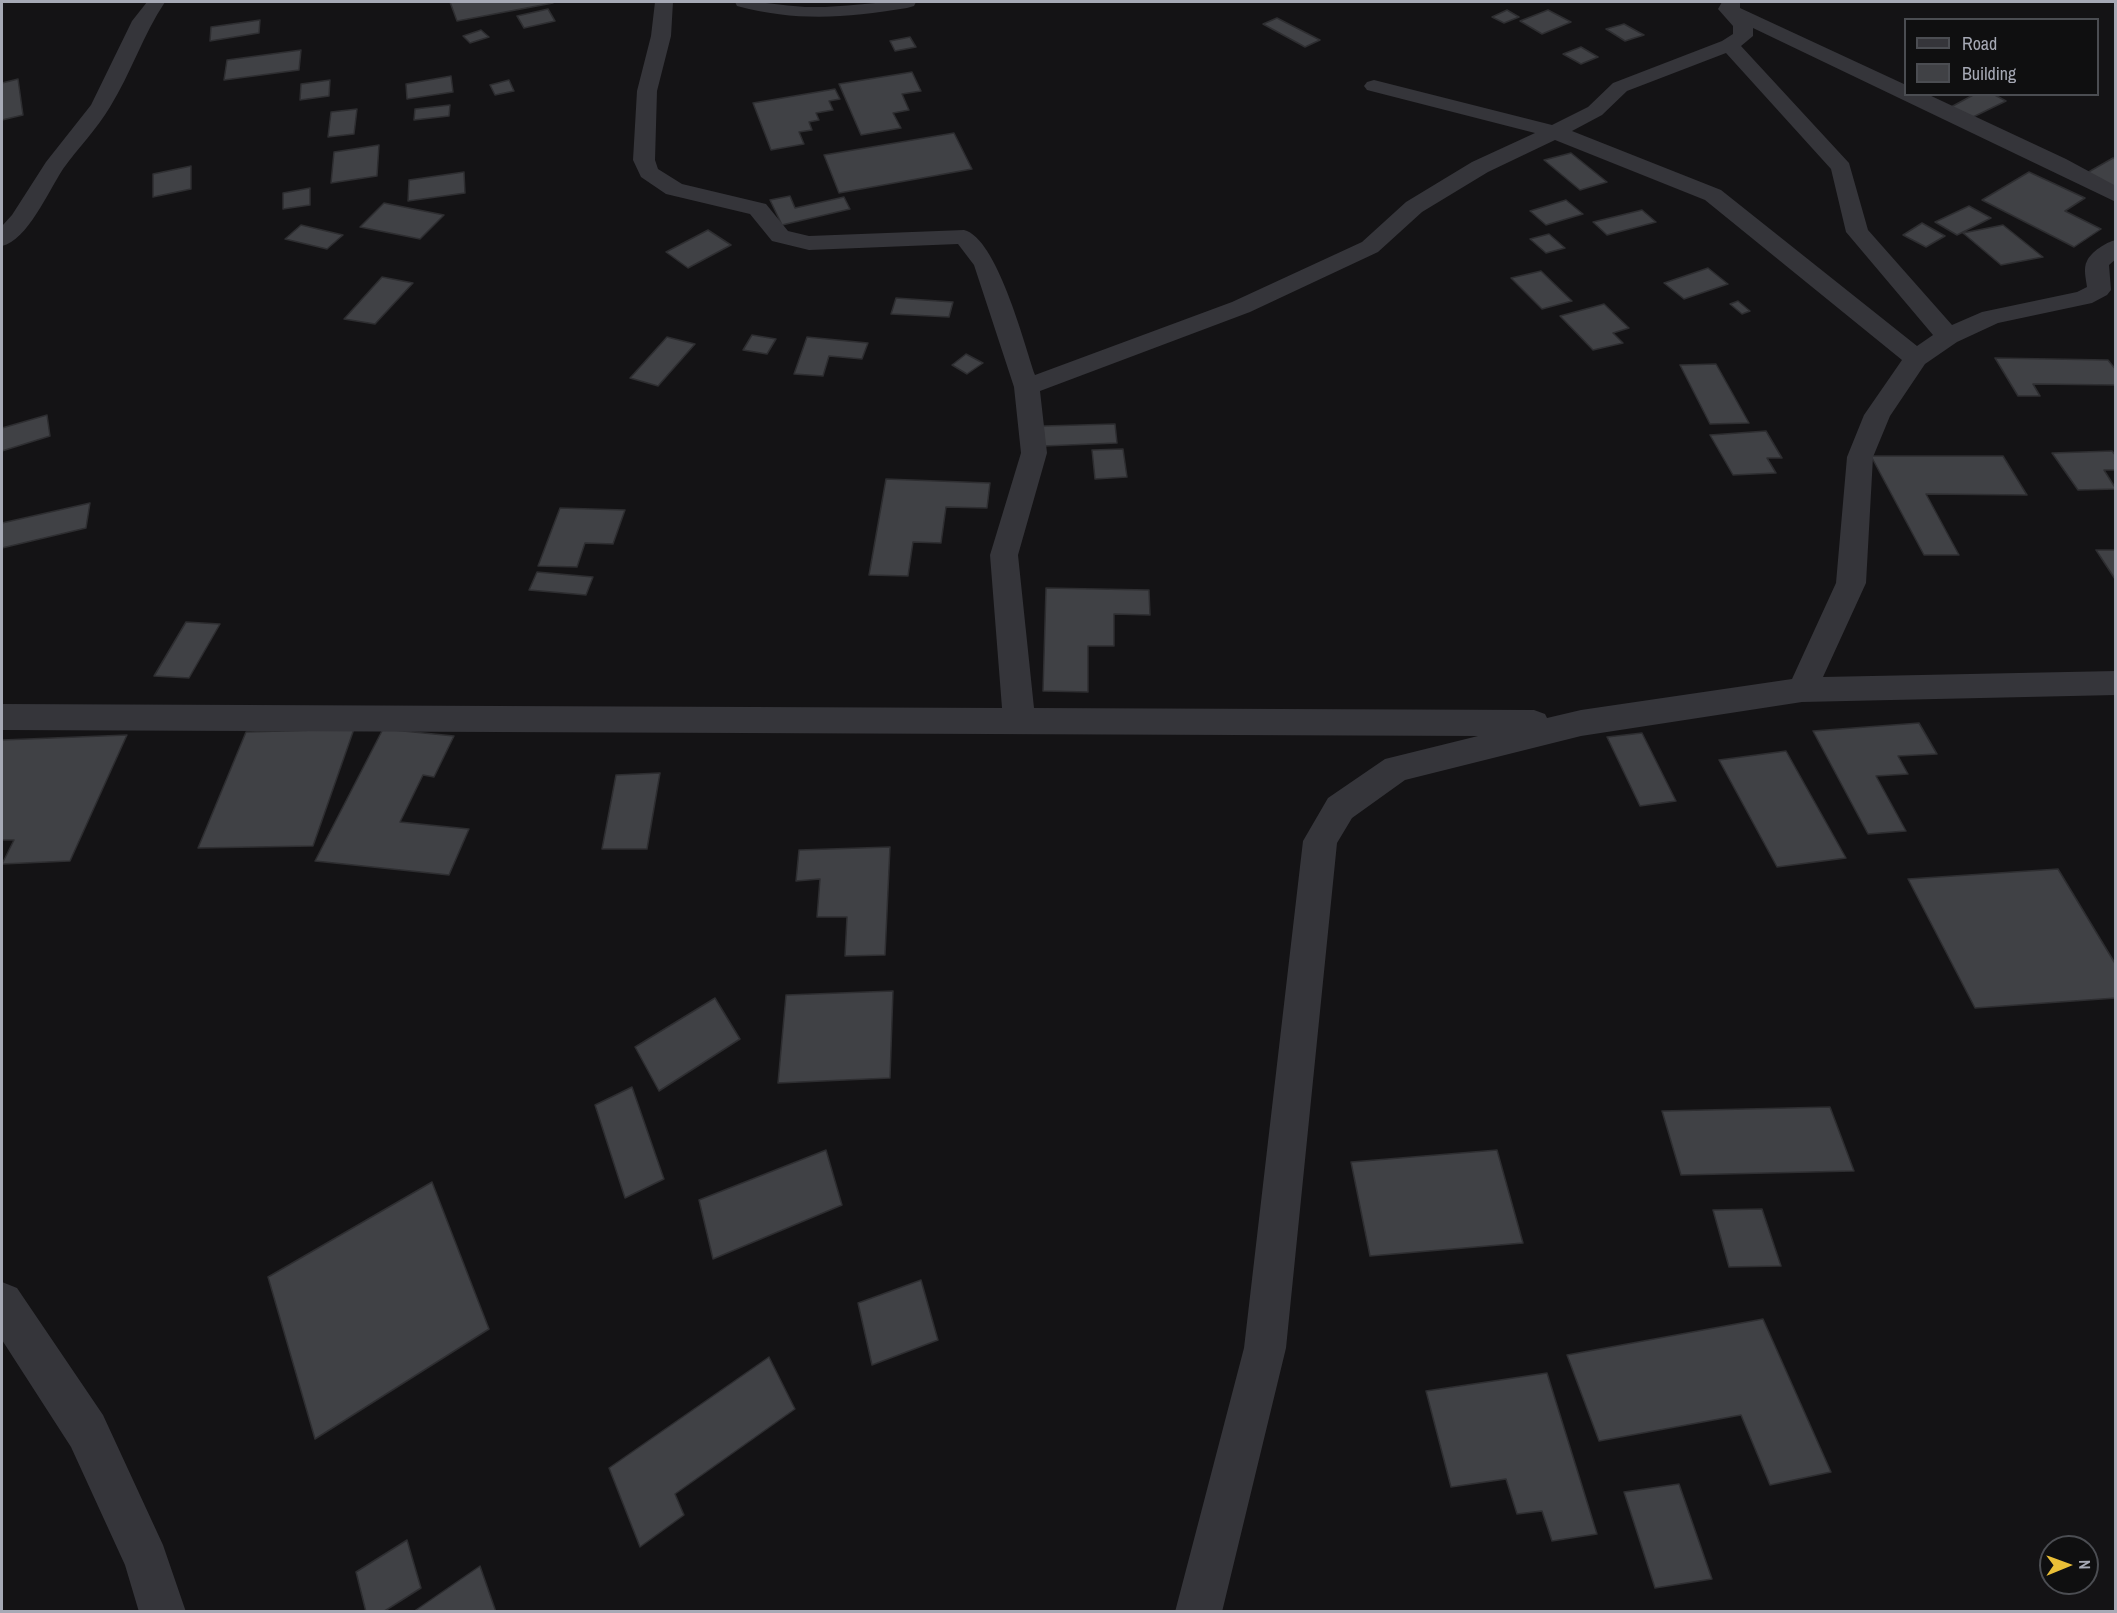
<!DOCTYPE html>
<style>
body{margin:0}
#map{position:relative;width:2117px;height:1613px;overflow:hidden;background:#141315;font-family:"Archivo Narrow",sans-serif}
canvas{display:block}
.frame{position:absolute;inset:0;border:3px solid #a6a9b5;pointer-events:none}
.legend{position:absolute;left:1904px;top:18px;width:195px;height:78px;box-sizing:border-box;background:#0f0f10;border:2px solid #4b4d52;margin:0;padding:8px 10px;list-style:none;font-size:18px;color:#a6a9b5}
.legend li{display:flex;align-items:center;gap:12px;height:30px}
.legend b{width:30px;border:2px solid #4b4d52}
.north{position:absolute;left:2039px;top:1535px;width:60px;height:60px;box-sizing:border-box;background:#0f0f10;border:2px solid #4b4d52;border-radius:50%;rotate:89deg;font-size:16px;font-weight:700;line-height:24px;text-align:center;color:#a6a9b5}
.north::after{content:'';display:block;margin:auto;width:21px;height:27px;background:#eabf37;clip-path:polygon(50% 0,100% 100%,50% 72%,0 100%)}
</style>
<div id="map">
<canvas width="2117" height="1613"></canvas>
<div class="frame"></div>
<ul class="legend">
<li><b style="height:8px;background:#35353a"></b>Road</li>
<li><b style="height:16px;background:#404145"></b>Building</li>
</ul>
<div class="north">N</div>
</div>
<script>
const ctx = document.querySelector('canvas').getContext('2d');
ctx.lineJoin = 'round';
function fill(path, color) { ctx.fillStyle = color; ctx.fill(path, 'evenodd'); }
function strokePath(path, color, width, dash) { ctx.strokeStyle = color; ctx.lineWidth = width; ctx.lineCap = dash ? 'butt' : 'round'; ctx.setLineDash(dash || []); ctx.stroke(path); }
const building = new Path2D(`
 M450 2H553V3L457 21Z
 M548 9 555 21 524 28 517 16Z
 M1507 10 1519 17 1504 23 1492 17Z
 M1548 10 1571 22 1542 34 1520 21Z
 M1277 18 1320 40 1305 47 1263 24Z
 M260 20 259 33 210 41 211 27Z
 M1624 24 1644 35 1625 41 1606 29Z
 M481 30 489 37 470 43 463 36Z
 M910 37 916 47 895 51 890 41Z
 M1581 47 1598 57 1581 64 1563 54Z
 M301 50 299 70 224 80 227 60Z
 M912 72 921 91 902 94 909 110 893 113 901 128 861 135 839 84Z
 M451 76 453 92 407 99 406 84Z
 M18 79 23 115 2 120V83Z
 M330 80 329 96 300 100 301 84Z
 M509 80 514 91 495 95 490 85Z
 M835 89 840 99 829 101 833 110 816 113 819 120 809 122 812 130 799 132 804 144 771 150 753 103Z
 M1975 94H1993L2006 101 1973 117 1951 107Z
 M450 105 449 116 414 120 415 109Z
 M357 109 354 134 328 137 331 112Z
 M954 133 972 169 839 193 824 155Z
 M379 145 377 176 331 183 334 152Z
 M1571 153 1607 182 1580 190 1544 160Z
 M2113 158 2116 159V188L2085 174Z
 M191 166V189L153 197V174Z
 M464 172 465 193 408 201 409 180Z
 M2029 172 2085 198 2065 211 2101 229 2074 247 1982 200Z
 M310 188V205L283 209V193Z
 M790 196 795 208 844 197 850 209 782 225 770 200Z
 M1566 200 1583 214 1546 225 1530 211Z
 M384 203 444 215 420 239 360 227Z
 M1969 206 1991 218 1957 235 1935 222Z
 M1642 210 1656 222 1607 235 1593 222Z
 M1922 223 1945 236 1926 247 1903 235Z
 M301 225 343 235 327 249 285 239Z
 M2003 225 2043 257 2001 265 1963 233Z
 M708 230 731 245 688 268 666 252Z
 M1549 234 1565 248 1546 253 1530 239Z
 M1708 268 1728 284 1684 299 1664 283Z
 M1541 271 1572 301 1542 309 1511 278Z
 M382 277 413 283 375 324 344 319Z
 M896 298 953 302 949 317 891 314Z
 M1738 301 1750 311 1742 314 1730 304Z
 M1604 304 1629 328 1613 333 1623 343 1593 350 1560 316Z
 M752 335 776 339 767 354 743 350Z
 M667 337 695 344 658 386 630 378Z
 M807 337 868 343 862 359 829 356 823 376 794 374Z
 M966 354 983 363 967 374 952 365Z
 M1995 358 2108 360 2116 370V385L2033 384 2040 396H2018Z
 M1716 364 1749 423 1710 424 1680 365Z
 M47 415 50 436 2 451V428Z
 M1115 424 1117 443 1044 446 1043 426Z
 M1766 431 1782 458H1767L1776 473 1733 475 1710 435Z
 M1123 449 1127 477 1095 479 1092 450Z
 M2112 451 2116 456V470H2104L2116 489 2078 490 2052 453Z
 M1871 456H2003L2027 495 1926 494 1959 555H1924Z
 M886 479 990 483 987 508 946 507 941 543 913 542 908 576 869 575Z
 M90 503 86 528 2 548V523Z
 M560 508 625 510 613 544 585 543 577 567 538 566Z
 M2096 550H2116V579H2115Z
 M537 572 593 577 586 595 529 590Z
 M1046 588 1149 590 1150 615 1114 614V646H1088V692L1043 691Z
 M186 622 220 624 189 678 154 676Z
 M1919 723 1937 754 1898 756 1908 774 1876 776 1906 831 1868 834 1813 731Z
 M354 729 313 846 198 848 246 732Z
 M383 729 454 736 434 777 423 775 400 822 469 829 449 875 315 861Z
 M1642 733 1676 801 1640 806 1607 737Z
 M127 735 70 861 2 864 14 840H2V740Z
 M1786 751 1846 858 1777 867 1719 760Z
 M660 773 647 849H602L616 775Z
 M890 847 885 955 845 956 847 917H817L820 879 796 881 799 850Z
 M2058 869 2116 965V998L1975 1008 1908 879Z
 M893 991 890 1078 778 1083 786 995Z
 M715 998 740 1039 659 1091 635 1047Z
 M632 1087 664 1179 625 1198 595 1105Z
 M1830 1107 1854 1171 1681 1175 1662 1111Z
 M826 1150 842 1205 713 1259 699 1200Z
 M1497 1150 1523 1243 1370 1256 1351 1162Z
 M432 1182 489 1329 315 1439 268 1277Z
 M1762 1209 1781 1266 1729 1267 1713 1210Z
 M921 1280 938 1340 872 1365 858 1303Z
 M1763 1319 1831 1472 1770 1485 1741 1415 1599 1441 1567 1355Z
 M769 1357 795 1409 675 1494 684 1515 640 1547 609 1468Z
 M1547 1373 1597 1534 1552 1541 1542 1511 1517 1514 1506 1479 1451 1487 1426 1391Z
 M1679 1484 1712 1579 1655 1588 1624 1492Z
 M407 1540 421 1588 383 1612H366L356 1572Z
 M480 1566 496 1612H413Z`);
fill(building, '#404145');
strokePath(building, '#2e2e31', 1.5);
fill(new Path2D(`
 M147 2H165C143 35 131 73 110 107 97 129 78 148 63 169 49 190 27 241 2 246V226L12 215 46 162 91 105 132 21Z
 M655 2H673L671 36 657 91 655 160 658 169 682 184 766 204 788 231 809 236 964 230C997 238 1024 343 1035 375L1232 302 1362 242 1406 202 1472 162 1535 133 1367 90 1364 86 1367 82 1374 80 1552 125 1588 107 1613 83 1722 41 1733 34V26L1718 9 1722 2H1740V8L1906 85V94H1927L2066 159 2116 186V202L1753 28V36L1741 46 1849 163 1868 230 1952 325 1982 312 2077 292 2087 287C2086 279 2083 268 2087 261 2091 252 2106 242 2116 240V259L2109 265 2111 290 2107 295 2092 303 1998 323 1957 342 1925 364 1890 416 1873 457 1866 583 1823 677 2116 671V695L1802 702 1581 736 1405 780 1352 818 1337 843 1286 1348 1222 1612H1175L1244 1348 1303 841 1328 798 1385 759 1478 736 2 730V704L1002 708 990 555 1021 453 1014 387 974 265 958 244 809 250 772 241 750 214 666 194 641 177 633 160 637 91 651 36ZM1726 53 1831 169 1846 232 1933 335 1917 346 1721 190 1572 131 1602 115 1627 91ZM1555 140 1705 200 1902 360 1864 415 1847 457 1836 583 1792 679 1581 710 1547 718 1545 714 1534 710 1034 708 1018 555 1047 453 1040 391 1250 312 1378 252 1422 212 1488 172Z
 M735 2C761 0 787 7 814 7 848 7 883 0 916 2L914 6 907 8C846 18 798 22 737 6Z
 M2 1282 17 1288 103 1415 163 1545 186 1612H139L125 1565 71 1447 2 1340Z`), '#35353a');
</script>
